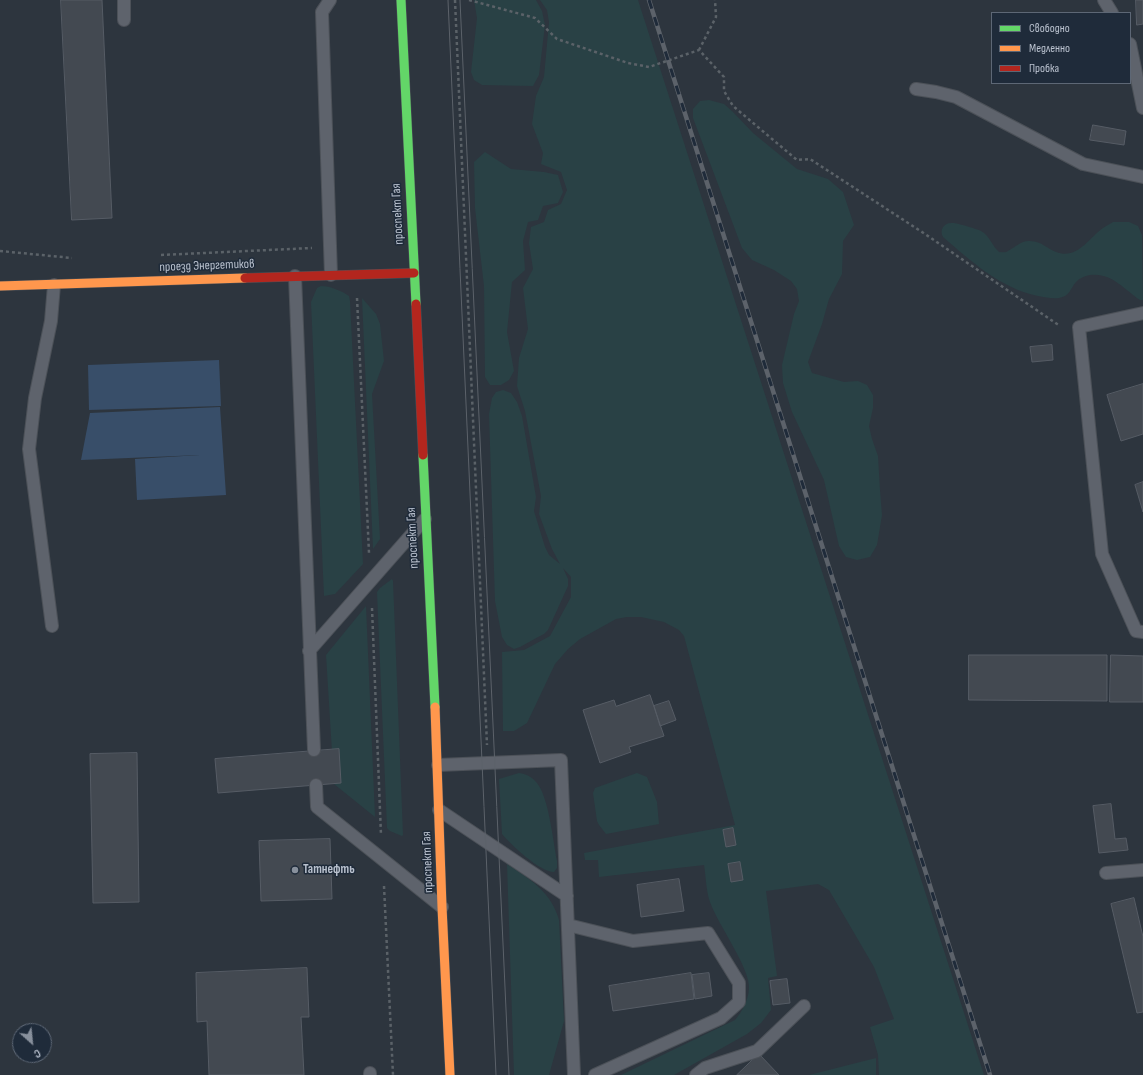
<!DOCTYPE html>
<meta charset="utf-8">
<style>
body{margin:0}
#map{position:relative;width:1143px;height:1075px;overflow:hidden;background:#2d353e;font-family:"Sofia Sans Condensed",sans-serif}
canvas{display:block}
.legend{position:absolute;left:991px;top:12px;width:140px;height:72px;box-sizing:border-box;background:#1f2b3a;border:1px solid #5d6775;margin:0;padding:5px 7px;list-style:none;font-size:12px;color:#b9c1ce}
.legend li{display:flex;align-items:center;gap:8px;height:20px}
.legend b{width:20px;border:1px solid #5d6775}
.north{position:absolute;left:12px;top:1023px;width:40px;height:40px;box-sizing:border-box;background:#1f2b3a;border:1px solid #5d6775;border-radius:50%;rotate:153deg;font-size:11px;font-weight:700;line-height:16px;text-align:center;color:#b9c1ce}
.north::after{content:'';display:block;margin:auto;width:14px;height:18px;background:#88909c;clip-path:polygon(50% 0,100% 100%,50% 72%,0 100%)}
</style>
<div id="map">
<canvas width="1143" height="1075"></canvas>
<ul class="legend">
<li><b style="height:5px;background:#63d668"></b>Свободно</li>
<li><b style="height:5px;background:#ff974d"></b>Медленно</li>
<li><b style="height:5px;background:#b3261e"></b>Пробка</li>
</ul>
<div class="north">С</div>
</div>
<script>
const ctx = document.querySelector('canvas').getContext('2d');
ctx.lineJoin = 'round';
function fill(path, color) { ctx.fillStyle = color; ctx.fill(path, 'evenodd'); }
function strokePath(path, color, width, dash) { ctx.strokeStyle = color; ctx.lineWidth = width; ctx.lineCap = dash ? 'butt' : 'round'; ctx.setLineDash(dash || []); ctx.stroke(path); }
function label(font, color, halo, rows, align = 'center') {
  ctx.font = font + ' "Sofia Sans Condensed",sans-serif'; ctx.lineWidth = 3; ctx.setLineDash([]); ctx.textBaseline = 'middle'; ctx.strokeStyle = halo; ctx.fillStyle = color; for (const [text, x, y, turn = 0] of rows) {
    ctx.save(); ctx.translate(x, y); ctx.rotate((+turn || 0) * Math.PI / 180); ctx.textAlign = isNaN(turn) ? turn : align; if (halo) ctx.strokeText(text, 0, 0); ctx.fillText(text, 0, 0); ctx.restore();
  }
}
fill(new Path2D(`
 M474 0H536L542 11 545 25 539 75 533 86 482 85 474 80 471 72 477 18Z
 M540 0H638L984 1075H879L878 1055 870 1027 894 1019 874 967 829 890 818 884 766 891 777 976 768 978 771 1010 761 1023 747 1034 674 1075H621L735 1020C742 1012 748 1001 749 989 751 969 718 925 710 902 706 891 706 877 704 865L599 877 598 860H585L584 853 735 825 684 636 679 630 664 622 641 617H627L616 619 580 639 568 649 555 664 527 723 514 731H503L502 652 524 650 550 636 571 597V577L563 568 568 579V586L548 630 544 634 538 637 520 647 514 649 507 645 502 637 495 601 489 414 492 398 496 392 503 390 511 393 517 402 522 416 536 497 534 511 545 547 549 555 560 564 552 549 539 514 541 496 525 411 517 386 519 358 528 329 523 288 533 269 529 243 531 227 544 222 548 210 561 204 567 190 561 172 541 164 543 153 532 124 536 96 544 77 549 22 547 10Z
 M709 100 724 104 733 112 753 133 797 169 828 179 843 192 854 225 843 241 842 274 829 299 822 324 808 362 812 373 844 382 858 381 867 385 873 395V408L869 426 872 439 878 456 880 490 882 515 877 545 870 557 857 560 846 557 839 546 824 480 792 412 783 383 782 365 794 314 799 301 797 289 791 281 774 270 752 260 742 248 693 118V109L700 101Z
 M485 152 511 169 544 172 558 175 563 192 558 203 543 206 538 220 528 222 523 241 525 270 512 282 507 332 514 371 509 380 501 385H490L485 377 484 286 475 208 474 162Z
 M1113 222H1129L1138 226 1142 235 1143 300H1140C1124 289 1111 272 1090 275 1084 276 1080 278 1076 282 1070 289 1070 296 1059 298 1052 299 1045 297 1038 296 1000 288 971 261 943 237 939 230 944 222 953 223 957 223 977 229 981 231 990 236 992 246 999 252 1002 252 1006 253 1008 251 1015 247 1022 240 1030 241 1043 242 1046 248 1056 252 1077 260 1088 239 1103 228 1106 226 1110 224 1113 222Z
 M321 286C330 286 342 291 349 296L350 301 363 564 335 594 324 596 311 302 317 288Z
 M362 298 376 314 380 324 384 361 372 394 380 539 373 549Z
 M392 579 393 581 403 835 402 836 390 831 387 828 377 592 380 588Z
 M366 606 375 817 334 784 326 655Z
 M519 773C527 774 532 777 537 783 549 798 553 841 557 861V868L554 872C540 872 511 845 502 834L499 779Z
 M637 773 647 777 657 802 659 824 606 834 599 825 597 821 593 793 595 788Z
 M507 864C529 878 552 893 559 920L564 1021 549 1075H514Z
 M876 1058V1075H809Z`), '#294145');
fill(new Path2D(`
 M219 360 221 406 89 410 88 365Z
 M220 407 226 495 137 500 135 459 200 455 81 460 90 413Z`), '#384e69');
const building = new Path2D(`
 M61 0H102L112 218 72 220Z
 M1136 0H1143V24L1137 25Z
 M1093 125 1126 131 1124 145 1090 140Z
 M1052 345 1053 360 1032 362 1030 347Z
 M1143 384V434L1121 441 1107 395Z
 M1143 482V512L1135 485Z
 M969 655H1107V701L969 700Z
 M1111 655 1143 656V702H1110Z
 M650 695 664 736 629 747 631 752 600 763 583 710 614 700 616 706Z
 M669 701 676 720 660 726 654 706Z
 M339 749 341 783 218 793 215 759Z
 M137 753 139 902 93 903 90 754Z
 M1111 804 1115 839 1126 838 1128 850 1099 853 1093 806Z
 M733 828 736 845 726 847 723 830Z
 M330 839 332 899 261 901 259 841Z
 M740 862 743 880 731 882 728 864Z
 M679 879 684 911 641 917 637 885Z
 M1134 898 1143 937V1012L1137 1013 1111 904Z
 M307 968 309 1017H301L304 1075H209L207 1021 197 1022 196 973Z
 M691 973 694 999 613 1011 609 986Z
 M709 973 712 996 695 999 692 975Z
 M787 979 790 1003 773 1005 770 981Z
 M759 1054 779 1075H737Z`);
fill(building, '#434951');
strokePath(building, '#565c65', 1);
const lane = new Path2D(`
 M124 0V20
 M330 0 322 12 331 275
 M1104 0 1112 13
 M1130 44 1143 108
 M916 89 936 92 956 97 1083 164 1143 177
 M295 276 314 750
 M1143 313 1079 327 1102 554 1136 631 1143 632
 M52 626 29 449 35 398 51 321 54 285
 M309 651 425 519
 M438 765 561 760 574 1075
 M316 785 317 807 442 907
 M439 810 567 896
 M1106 873 1143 870
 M568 925 633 941 708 933 739 983V1002L721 1018 595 1075
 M370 1073V1075
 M696 1075 705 1068 757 1051 804 1006`);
const fast = new Path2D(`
 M401 0 416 304
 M423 455 435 707`);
const slow = new Path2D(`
 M0 286 245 278
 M435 707 442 907 450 1075`);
const jam = new Path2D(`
 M245 278 414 273
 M416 304 423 455`);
strokePath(lane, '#4c5158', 14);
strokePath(fast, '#4c5158', 10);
strokePath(slow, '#4c5158', 10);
strokePath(jam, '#4c5158', 10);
strokePath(new Path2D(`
 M455 0 487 745
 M469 0 535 18 557 39 628 63 649 67 699 50 724 77V91L733 106 797 160 810 159 925 234 1060 326
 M699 50 716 17 715 0
 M0 251 72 258
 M161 255 312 248
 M357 298 369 553
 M372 608 381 835
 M384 886 393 1075`), '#5b6268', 2.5, [3, 3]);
strokePath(lane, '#5e636c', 12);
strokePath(fast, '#63d668', 9);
strokePath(slow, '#ff974d', 9);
strokePath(jam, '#b3261e', 9);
strokePath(new Path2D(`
 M448 0 496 1075
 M460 0 509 1075`), '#5c626a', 1);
const rail = new Path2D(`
 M649 0 990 1075`);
strokePath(rail, '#5c626a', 4.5);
strokePath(rail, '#1f2b3a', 3, [9]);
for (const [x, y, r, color] of [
 [295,870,4,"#88909c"]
]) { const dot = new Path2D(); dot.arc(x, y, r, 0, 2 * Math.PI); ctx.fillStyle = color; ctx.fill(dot); strokePath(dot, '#1f2b3a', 1.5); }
label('13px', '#b9c1ce', '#1f2b3a', [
 ["проспект Гая",398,214,-93],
 ["проезд Энергетиков",207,266,-2],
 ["проспект Гая",413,538,-93],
 ["проспект Гая",428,862,-92]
]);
label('bold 13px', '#b9c1ce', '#1f2b3a', [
 ["Татнефть",303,870]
], 'left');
</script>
